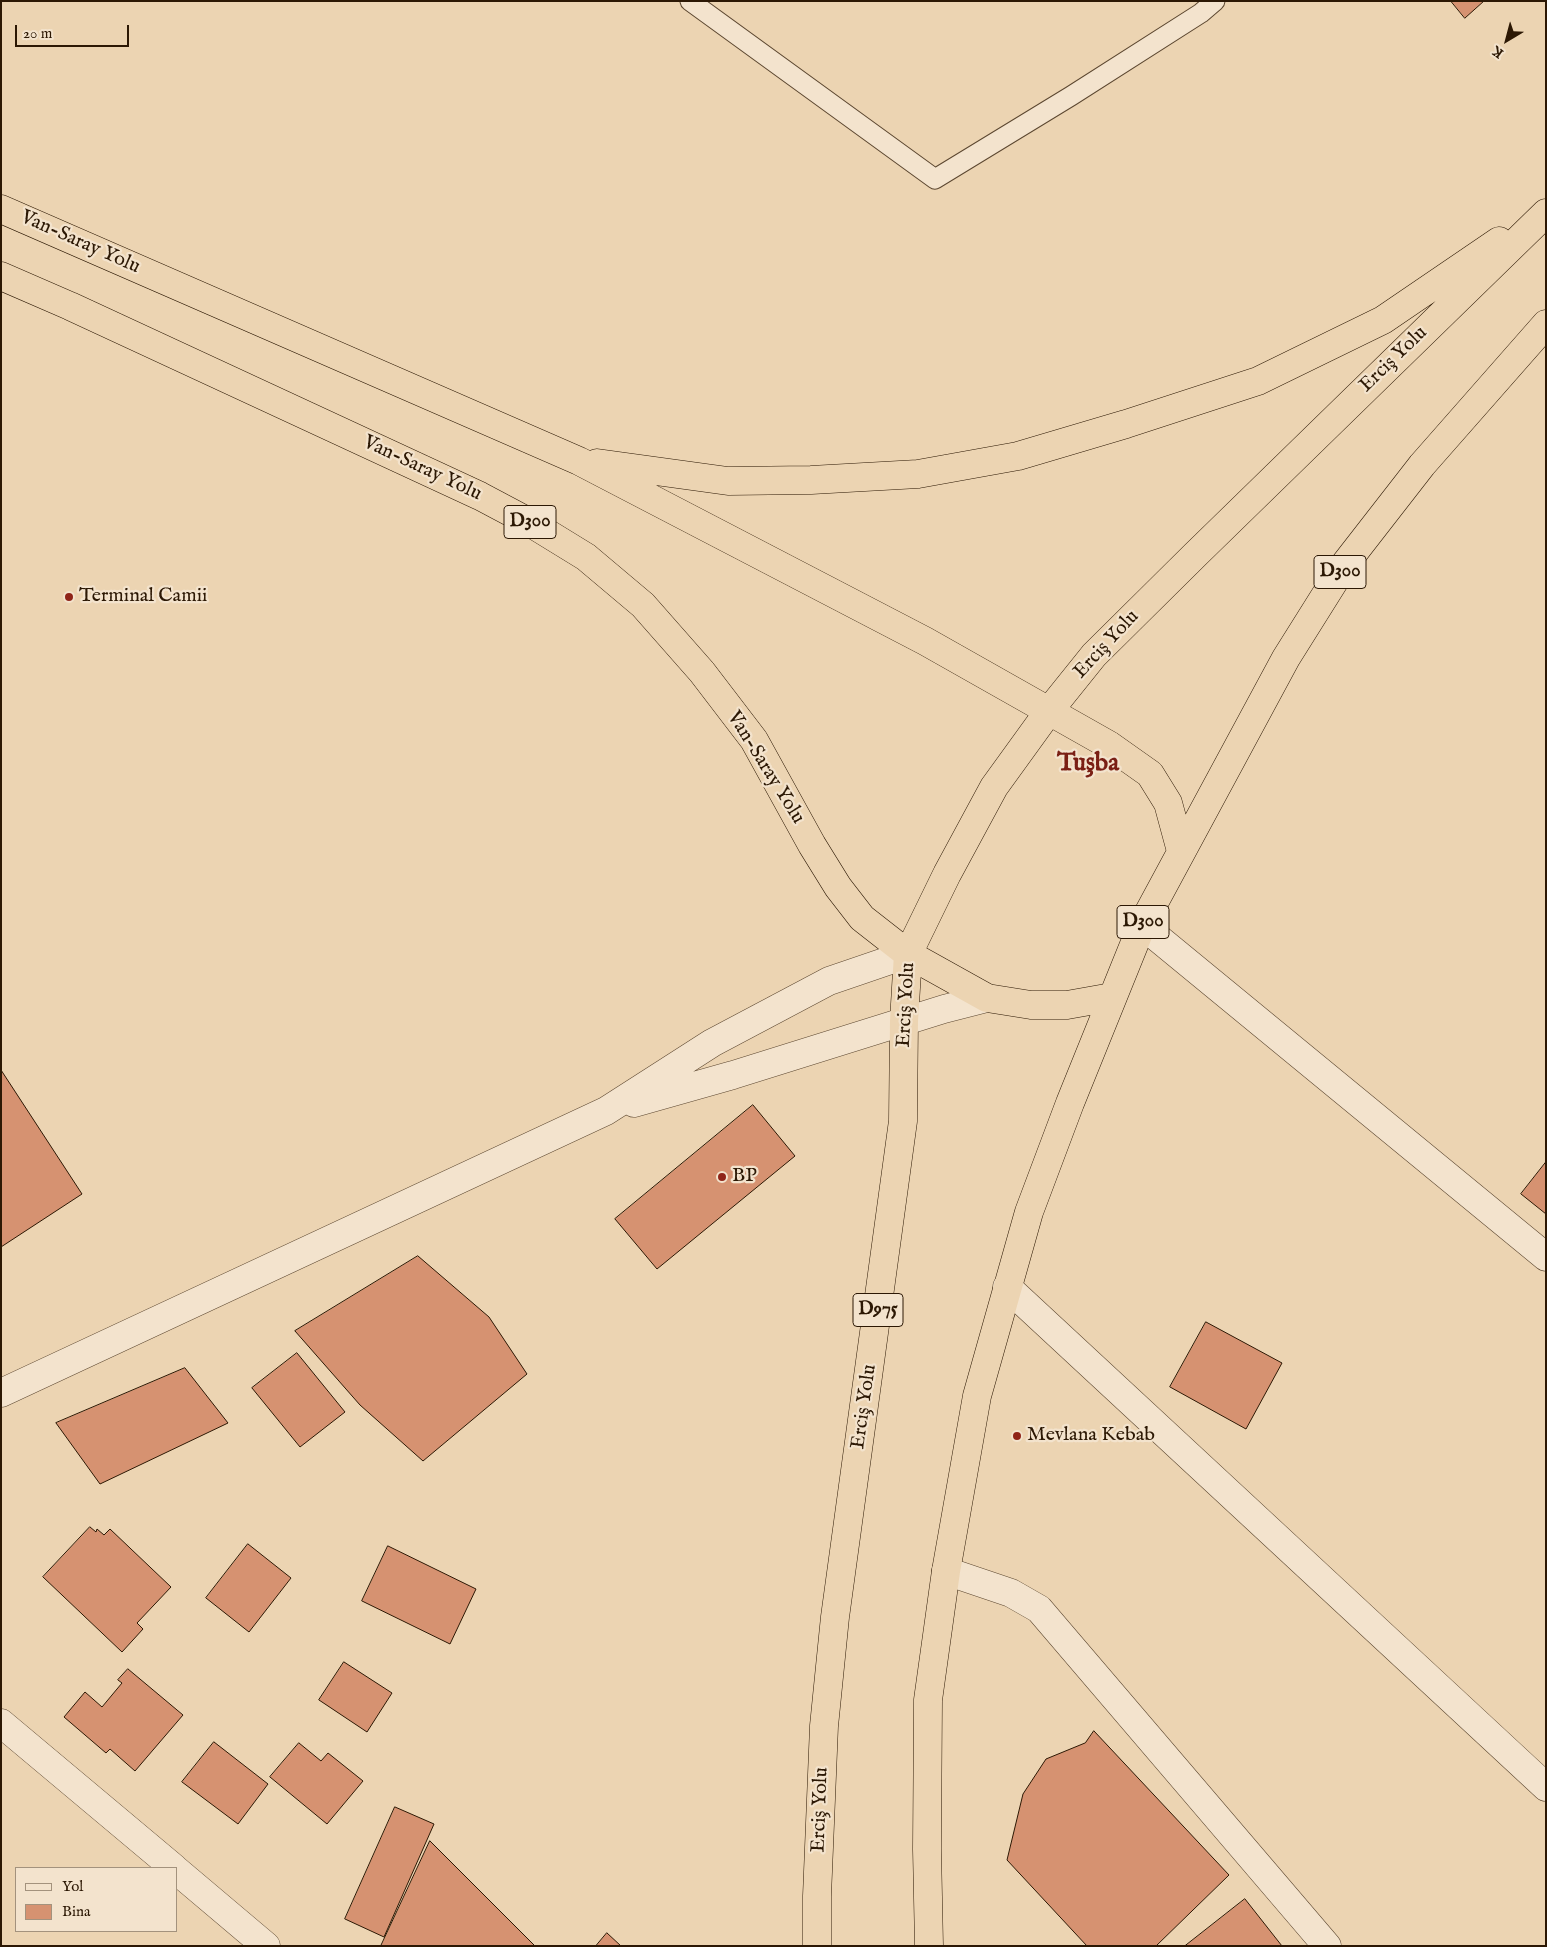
<!DOCTYPE html>
<meta charset="utf-8">
<style>
body{margin:0}
#map{position:relative;width:1547px;height:1947px;overflow:hidden;background:#ecd4b2;font-family:"IM FELL English",serif}
canvas{display:block}
.frame{position:absolute;inset:0;border:2px solid #2c1804;pointer-events:none}
.legend{position:absolute;left:15px;top:1867px;width:162px;height:65px;box-sizing:border-box;background:#f3e3cd;border:1px solid #a3927d;margin:0;padding:6px 9px;list-style:none;font-size:15px;color:#2c1804}
.legend li{display:flex;align-items:center;gap:10px;height:25px}
.legend b{width:25px;border:1px solid #a3927d}
.north{position:absolute;left:1482px;top:15px;width:50px;height:50px;-webkit-text-stroke:4px #f3e3cd;paint-order:stroke;rotate:217deg;font-size:14px;font-weight:700;line-height:20px;text-align:center;color:#2c1804}
.north::after{content:'';display:block;margin:auto;width:18px;height:22px;background:#2c1804;clip-path:polygon(50% 0,100% 100%,50% 72%,0 100%)}
.scale{position:absolute;left:15px;top:25px;width:114px;height:22px;box-sizing:border-box;border:2px solid #2c1804;border-top:0;padding-left:6px;font-size:15px;line-height:18px;white-space:nowrap;color:#2c1804;-webkit-text-stroke:4px #f3e3cd;paint-order:stroke}
</style>
<div id="map">
<canvas width="1547" height="1947"></canvas>
<div class="frame"></div>
<ul class="legend">
<li><b style="height:6px;background:#f3e3cd"></b>Yol</li>
<li><b style="height:14px;background:#d69271"></b>Bina</li>
</ul>
<div class="north">K</div>
<div class="scale">20 m</div>
</div>
<script>
const ctx = document.querySelector('canvas').getContext('2d');
ctx.lineJoin = 'round';
function fill(path, color) { ctx.fillStyle = color; ctx.fill(path, 'evenodd'); }
function strokePath(path, color, width, dash) { ctx.strokeStyle = color; ctx.lineWidth = width; ctx.lineCap = dash ? 'butt' : 'round'; ctx.setLineDash(dash || []); ctx.stroke(path); }
function label(font, color, halo, rows, align = 'center') {
  ctx.font = font + ' "IM FELL English",serif'; ctx.lineWidth = 4.5; ctx.setLineDash([]); ctx.textBaseline = 'middle'; ctx.strokeStyle = halo; ctx.fillStyle = color; for (const [text, x, y, turn = 0] of rows) {
    ctx.save(); ctx.translate(x, y); ctx.rotate((+turn || 0) * Math.PI / 180); ctx.textAlign = isNaN(turn) ? turn : align; if (halo) ctx.strokeText(text, 0, 0); ctx.fillText(text, 0, 0); ctx.restore();
  }
}
const building = new Path2D(`
 M1451 1H1484L1465 18Z
 M1 1070 82 1194 1 1247Z
 M753 1105 795 1156 657 1269 615 1219Z
 M1546 1162V1214L1521 1194Z
 M418 1256 489 1317 527 1374 423 1461 360 1405 295 1331Z
 M1206 1322 1282 1363 1246 1429 1170 1387Z
 M297 1353 345 1412 300 1447 252 1388Z
 M185 1368 228 1423 100 1484 56 1423Z
 M90 1527 96 1532 97 1529 104 1535 110 1529 171 1587 137 1623 143 1629 122 1652 43 1577Z
 M248 1544 291 1578 249 1632 206 1598Z
 M388 1546 476 1589 450 1644 362 1601Z
 M344 1662 392 1693 367 1732 319 1700Z
 M128 1669 183 1715 135 1771 110 1749 106 1753 64 1717 85 1692 102 1707 122 1683 118 1680Z
 M1094 1731 1229 1875 1156 1946H1087L1007 1860 1023 1794 1046 1759 1085 1743Z
 M214 1742 268 1784 238 1824 182 1782Z
 M299 1743 321 1761 328 1753 363 1781 327 1824 270 1777Z
 M395 1807 434 1824 384 1937 345 1919Z
 M430 1841 535 1946H381Z
 M1245 1899 1282 1946H1185Z
 M607 1933 621 1946H596Z`);
fill(building, '#d69271');
strokePath(building, '#2c1804', 1);
const lane = new Path2D(`
 M690 1 935 179 1071 96 1201 13 1215 1`);
const street = new Path2D(`
 M1142 925 1546 1257
 M634 1103 733 1075 944 1009 987 998
 M1007 1287 1546 1787
 M1 1393 606 1111 712 1043 829 981 908 954
 M946 1571 1011 1593 1039 1609 1327 1946
 M1 1723 174 1868
 M176 1870 266 1946`);
const highway = new Path2D(`
 M1 209 579 461 925 641 1109 745 1150 774 1168 803 1181 851
 M1 276 70 306 480 496 529 522 586 557 643 605 702 672 754 740 812 845 838 887 862 918 908 954 987 998 1031 1005H1067L1112 997
 M597 463 728 481 811 480 918 474 1018 456 1126 424 1258 381 1383 320 1499 241
 M817 1946V1896L824 1726 835 1617 903 1121 904 1021 908 954 947 874 994 787 1049 711 1094 655 1195 555 1546 213
 M929 1946 927 1849 928 1700 946 1571 977 1396 1029 1212 1070 1103 1142 925 1286 658 1345 564 1422 465 1546 324`);
strokePath(lane, '#5c4730', 21);
strokePath(street, '#5c4730', 29);
strokePath(highway, '#2c1804', 29);
strokePath(lane, '#f3e3cd', 19);
strokePath(street, '#f3e3cd', 28);
strokePath(highway, '#ecd4b2', 28);
for (const [x, y, r, color] of [
 [69,597,5,"#8f2418"],
 [722,1177,5,"#8f2418"],
 [1017,1436,5,"#8f2418"]
]) { const dot = new Path2D(); dot.arc(x, y, r, 0, 2 * Math.PI); ctx.fillStyle = color; ctx.fill(dot); strokePath(dot, '#f3e3cd', 2); }
for (const [x, y, w] of [
 [530,522,52],
 [1340,572,52],
 [1143,922,52],
 [878,1310,50]
]) { const box = new Path2D(); box.roundRect(x - w / 2, y - 16.5, w, 33, 4); ctx.fillStyle = '#f3e3cd'; ctx.fill(box); strokePath(box, '#2c1804', 1); }
label('bold 19px', '#2c1804', null, [
 ["D300",530,522],
 ["D300",1340,572],
 ["D300",1143,922],
 ["D975",878,1310]
]);
label('20px', '#2c1804', '#f3e3cd', [
 ["Van-Saray Yolu",80,243,24],
 ["Erciş Yolu",1394,360,-44],
 ["Van-Saray Yolu",422,469,25],
 ["Erciş Yolu",1107,645,-47],
 ["Van-Saray Yolu",765,768,58],
 ["Erciş Yolu",907,1005,-87],
 ["Erciş Yolu",865,1407,-82],
 ["Erciş Yolu",821,1810,-88]
]);
label('20px', '#2c1804', '#f3e3cd', [
 ["Terminal Camii",79,597],
 ["BP",732,1177],
 ["Mevlana Kebab",1027,1436]
], 'left');
label('bold 25px', '#7a1f14', '#f3e3cd', [
 ["Tuşba",1088,765]
]);
</script>
